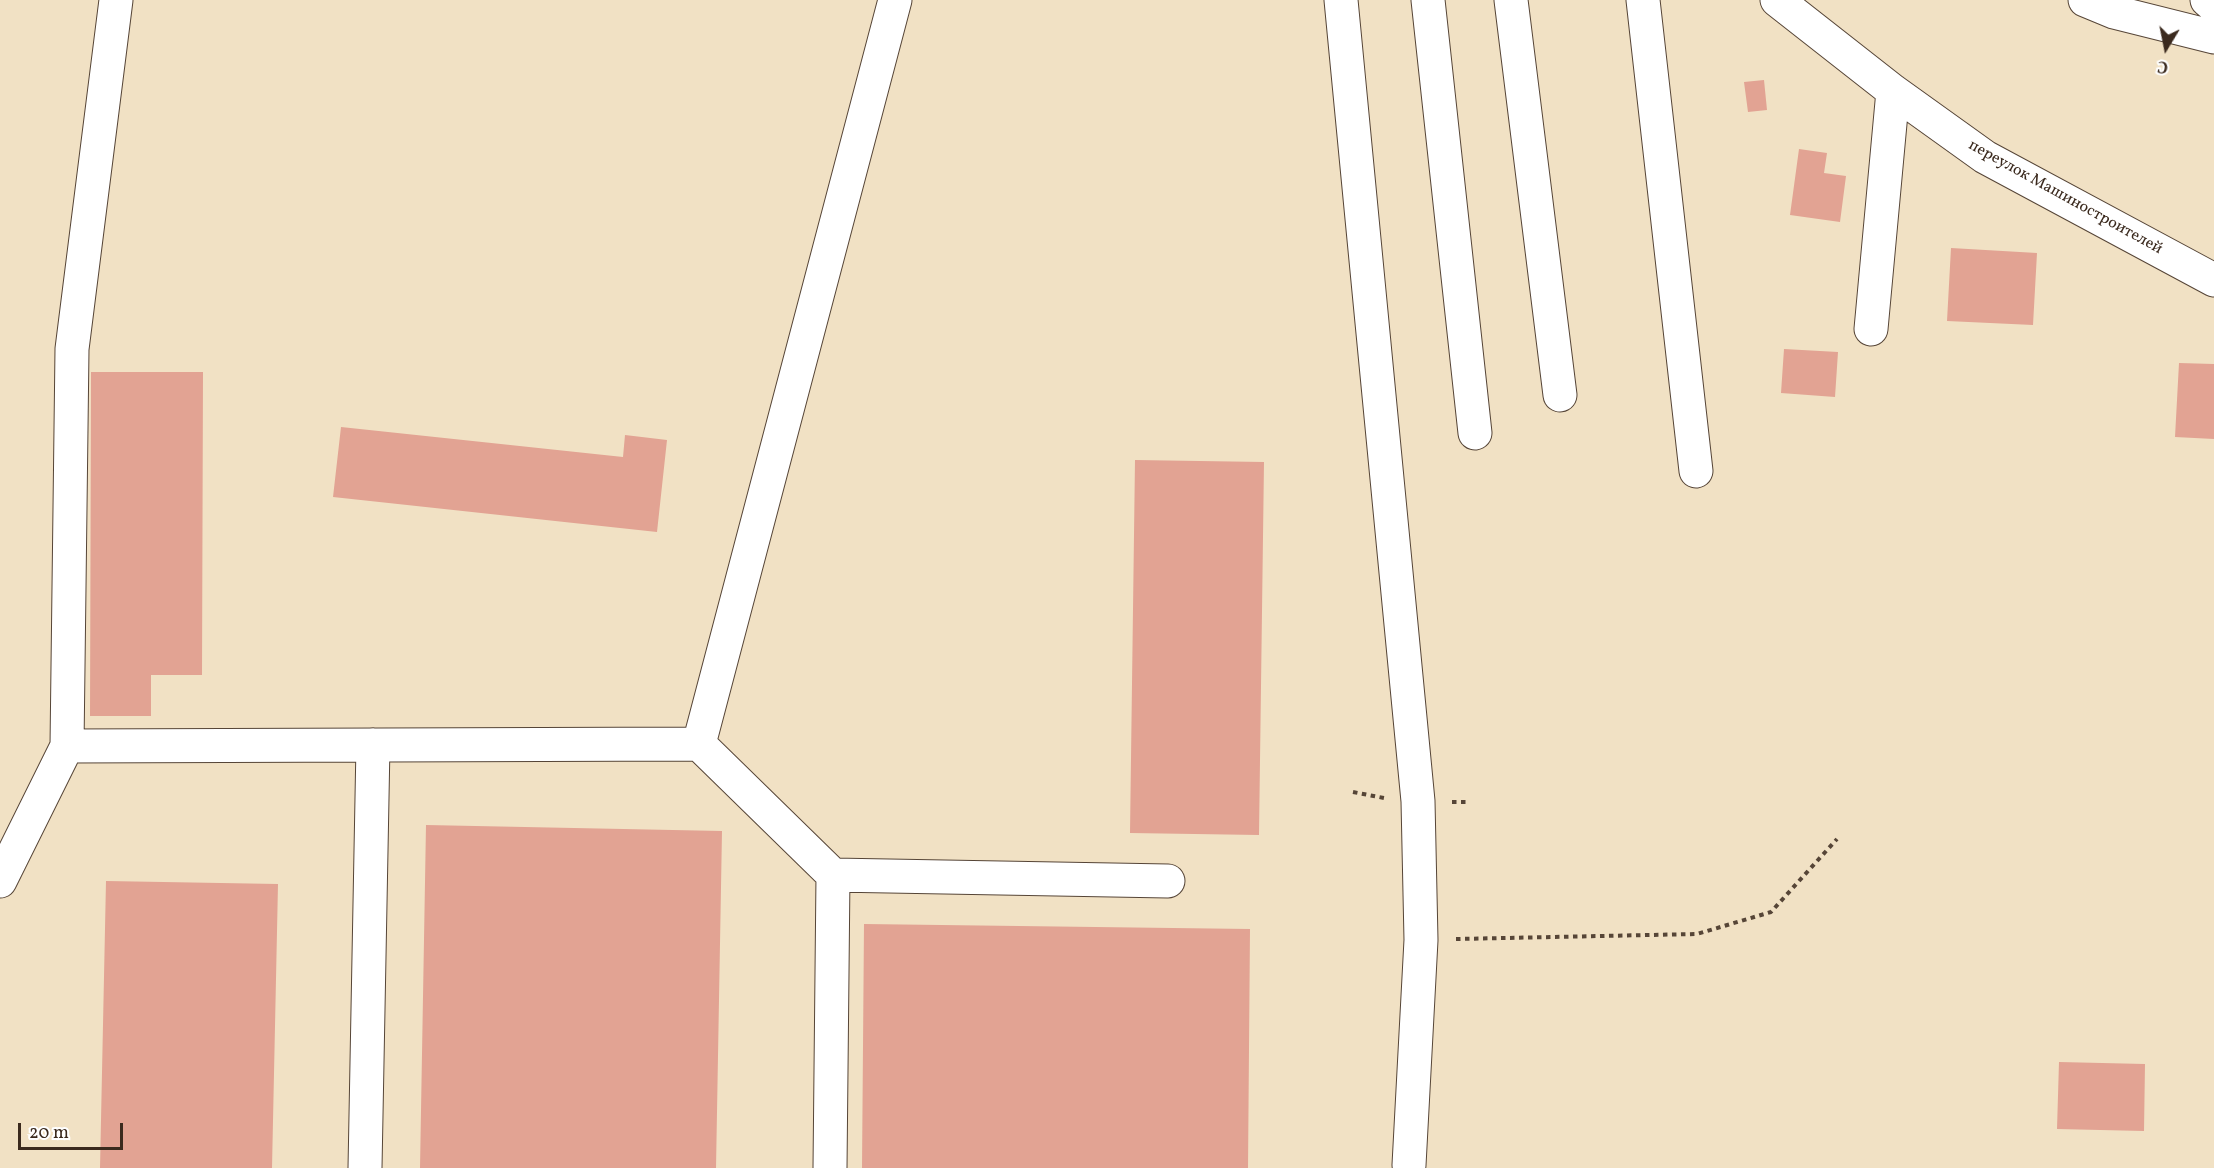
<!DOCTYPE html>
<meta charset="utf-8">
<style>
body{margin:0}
#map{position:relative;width:2214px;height:1168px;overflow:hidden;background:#f1e1c4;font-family:Vollkorn,serif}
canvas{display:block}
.north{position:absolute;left:2136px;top:18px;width:60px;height:60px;-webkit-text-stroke:4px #fff;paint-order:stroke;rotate:190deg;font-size:16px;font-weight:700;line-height:24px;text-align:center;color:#3b2a1e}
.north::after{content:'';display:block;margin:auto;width:21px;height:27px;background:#3b2a1e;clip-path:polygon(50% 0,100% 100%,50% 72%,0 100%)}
.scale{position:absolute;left:18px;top:1123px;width:105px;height:27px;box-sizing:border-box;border:3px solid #3b2a1e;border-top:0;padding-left:8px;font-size:18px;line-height:21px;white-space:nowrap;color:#3b2a1e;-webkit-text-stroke:4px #fff;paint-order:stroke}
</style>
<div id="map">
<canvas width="2214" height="1168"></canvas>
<div class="north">С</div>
<div class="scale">20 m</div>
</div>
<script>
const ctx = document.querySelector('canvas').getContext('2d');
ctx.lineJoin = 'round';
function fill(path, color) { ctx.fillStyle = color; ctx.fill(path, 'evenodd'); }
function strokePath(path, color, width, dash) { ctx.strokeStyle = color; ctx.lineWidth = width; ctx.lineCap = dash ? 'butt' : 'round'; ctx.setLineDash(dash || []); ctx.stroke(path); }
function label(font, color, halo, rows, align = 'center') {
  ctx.font = font + ' Vollkorn,serif'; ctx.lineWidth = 5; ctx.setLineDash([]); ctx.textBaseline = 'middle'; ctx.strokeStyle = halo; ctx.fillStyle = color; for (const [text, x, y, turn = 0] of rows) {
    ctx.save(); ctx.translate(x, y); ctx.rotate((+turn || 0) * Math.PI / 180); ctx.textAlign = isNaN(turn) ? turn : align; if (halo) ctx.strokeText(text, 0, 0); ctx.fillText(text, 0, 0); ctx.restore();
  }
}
fill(new Path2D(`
 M1764 80 1767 110 1748 112 1744 82Z
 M1799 149 1827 153 1824 173 1846 176 1840 222 1790 215Z
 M1951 248 2037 253 2033 325 1947 321Z
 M1784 349 1838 352 1835 397 1781 393Z
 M2179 363 2214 364V439L2175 437Z
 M91 372H203L202 675H151V716H90Z
 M341 427 623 457 625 435 667 440 657 532 333 497Z
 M1135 460 1264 462 1259 835 1130 833Z
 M426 825 722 831 716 1168H420Z
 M106 881 278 884 272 1168H100Z
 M864 924 1250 929 1248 1168H862Z
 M2059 1062 2145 1064 2144 1131 2057 1129Z`), '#e2a393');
const minor = new Path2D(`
 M1341 0 1418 801 1421 940 1409 1165
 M1428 0 1475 433
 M1511 0 1560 395
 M1643 0 1696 471
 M1777 0 1893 91 1985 157 2214 280
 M2085 0 2114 12 2214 37
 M2207 0 2214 6
 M1871 329 1893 91
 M699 744 833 875 1168 881
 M67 746 72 349 116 0
 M0 881 67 746 699 744 895 0
 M365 1168 373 745
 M830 1168 833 875`);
strokePath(minor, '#564537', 35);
strokePath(new Path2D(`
 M1353 792 1384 798
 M1452 802H1466
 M1456 939 1697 934 1771 912 1837 839`), '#564537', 4, [4.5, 4.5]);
strokePath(minor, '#fff', 33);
label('16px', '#3b2a1e', '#fff', [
 ["переулок Машиностроителей",2065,198,29]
]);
</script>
